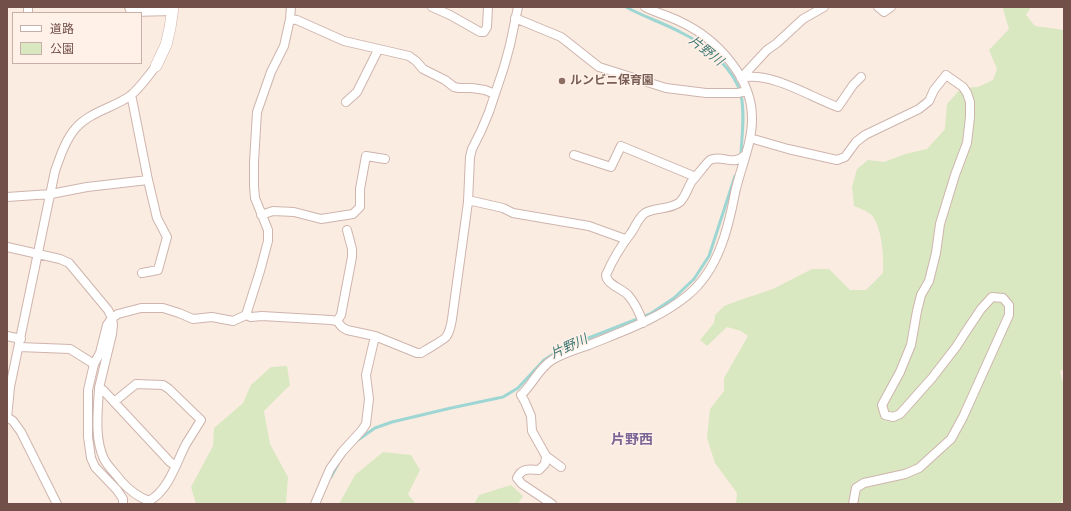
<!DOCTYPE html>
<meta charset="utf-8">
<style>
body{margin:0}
#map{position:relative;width:1071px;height:511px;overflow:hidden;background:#fbece2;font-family:"Open Sans","Noto Sans JP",sans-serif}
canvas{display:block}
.frame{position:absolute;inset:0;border:8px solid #724f49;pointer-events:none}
.legend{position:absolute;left:12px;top:12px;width:130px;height:52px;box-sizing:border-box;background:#fff1e8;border:1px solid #c7b0a8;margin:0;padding:5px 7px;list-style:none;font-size:12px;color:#724f49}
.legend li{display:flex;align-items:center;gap:8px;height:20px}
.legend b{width:20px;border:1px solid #c7b0a8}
</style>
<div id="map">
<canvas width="1071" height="511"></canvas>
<div class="frame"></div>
<ul class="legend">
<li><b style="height:5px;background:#fff"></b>道路</li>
<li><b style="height:11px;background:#d9e8c1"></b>公園</li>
</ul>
</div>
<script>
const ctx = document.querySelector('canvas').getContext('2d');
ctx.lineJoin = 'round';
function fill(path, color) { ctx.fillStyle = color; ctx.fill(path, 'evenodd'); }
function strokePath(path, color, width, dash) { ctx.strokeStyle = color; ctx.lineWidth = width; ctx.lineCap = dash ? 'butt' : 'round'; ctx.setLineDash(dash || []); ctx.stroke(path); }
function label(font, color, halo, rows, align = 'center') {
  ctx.font = font + ' "Open Sans","Noto Sans JP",sans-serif'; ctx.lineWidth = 3; ctx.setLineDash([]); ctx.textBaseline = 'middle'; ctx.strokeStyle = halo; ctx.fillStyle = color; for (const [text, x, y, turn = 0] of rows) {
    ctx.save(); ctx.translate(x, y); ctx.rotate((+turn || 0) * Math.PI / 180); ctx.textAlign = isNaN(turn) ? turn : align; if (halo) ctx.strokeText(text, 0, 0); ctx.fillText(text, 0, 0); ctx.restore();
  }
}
fill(new Path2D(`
 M1004 7H1031L1026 15 1035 26 1064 30V369L1060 371 1064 387V498L1060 504H736L737 493 715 463 707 438 710 409 724 391V378L748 336 741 331 727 327 707 346 700 340 714 323 715 315 724 306 740 300 773 289 812 269H829L850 290H866L883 273C884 259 882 221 869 213 865 210 859 208 854 206L852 187 857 169 868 160 884 162 905 154 927 149 945 129 947 104 961 88 978 87 993 80 997 69 989 50 1009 29 1003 9Z
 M287 366 290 385 264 411 270 444 288 477 286 504H196L191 487 213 446 214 428 243 403 251 385 271 367Z
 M383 452 411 455 420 470 408 494 416 504H339L355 475Z
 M511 485 523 496 518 504H474L479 495Z`), '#d9e8c1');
strokePath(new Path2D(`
 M626 7C644 17 664 23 682 33 705 44 735 69 741 95 745 114 742 134 741 153
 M358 440 375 428 392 422 451 408 503 397 518 388 544 360 563 348 650 314 674 298 694 279 709 256 735 176
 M331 477 338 464`), '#9ed6d3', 3);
const street = new Path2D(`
 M129 7 131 12 173 11
 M291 7 290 19 284 46 271 72 257 112 254 162V186L255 198 268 230V241L260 271 246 315 251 317 262 316 331 320 337 321 342 327 347 330 375 336 417 353H421C426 350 445 339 446 337 450 332 451 325 452 319L468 202 470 157 472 149 481 131 489 112 504 67 510 45 518 7
 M432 7 450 15 480 32H484L487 27 488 7
 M878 7 884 12 891 7
 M28 13V7
 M515 18 561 37 599 67 666 88 706 93H738L747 91
 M290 19 297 20 344 41 409 56 416 61 423 69 445 80 454 87 459 88H472L485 90 495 94
 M741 78C771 71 810 97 838 107L853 85 861 77
 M741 78 767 50 777 43 803 19 824 7
 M130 96 132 99 148 180 157 218 167 237 158 270 142 273
 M346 102 357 92 378 50
 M750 138 788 149 837 160 845 157 856 142 865 135 919 109 929 101 934 90 946 75 963 87 967 93 970 102V117L967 143 955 175 940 224 936 253 929 281 921 295 917 311 911 345 900 372 882 405 885 415 893 417 900 414 932 378 956 347 965 333 981 309 992 297 1003 298 1009 305V315L963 417 951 439 919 468 905 474 864 483 856 488 853 504
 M574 155 611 167 621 146 691 175 695 178
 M7 197 51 194 87 187 148 180
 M468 200 503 208 513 213 589 226 625 239
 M261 215 273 211 294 212 321 219 353 214 360 207V189L366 156 385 159
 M7 247 60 259 69 263 108 310 112 318 113 325 112 334 99 388 103 390 170 462 176 466
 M337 321 341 315 352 257V249L347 230
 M643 323C640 314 634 302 628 295 621 288 607 285 606 275 613 259 620 247 631 233 636 226 638 218 645 213 656 207 670 210 680 202 686 196 688 187 692 181 695 178 708 161 710 160 722 154 733 167 745 155
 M7 336 21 339
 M19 347 70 349 94 364
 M99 388C98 410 94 438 104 459 108 467 116 474 121 481 129 490 138 497 149 501 169 490 176 463 186 444 191 436 196 428 201 420L169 389 163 385 136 384 114 402
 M7 417 13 421 21 432 57 504
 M7 418 10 387 55 171C60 157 65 141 75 129 89 112 113 108 130 96 140 88 148 76 156 66
 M546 456 561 467
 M123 504V499L117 490 95 467 91 458 88 437V390L94 364 100 353 107 325 112 318 118 314 141 308H163L179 313 193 319 212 317 233 321 246 315
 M315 504 330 469 342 452 362 430 366 424 369 399 366 375 375 336
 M552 504 522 484 517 478C522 468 529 469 539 470L545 464 546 456 532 431 531 416 525 402 521 395C533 384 538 369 552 360 563 353 577 349 589 345 623 331 659 319 688 295 718 270 728 230 735 193 740 169 752 144 752 120 753 78 717 39 681 22 669 16 657 13 645 7`);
const secondary = new Path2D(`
 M156 66 166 45 170 28 173 7`);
strokePath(street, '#ceb4ac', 10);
strokePath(secondary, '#d1b2a9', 12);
strokePath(street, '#fff', 8);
strokePath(secondary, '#fff', 11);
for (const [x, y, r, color] of [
 [562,81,4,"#8d6e63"]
]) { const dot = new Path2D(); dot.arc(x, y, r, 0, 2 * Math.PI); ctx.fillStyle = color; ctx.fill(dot); strokePath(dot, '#fff1e8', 1.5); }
label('bold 12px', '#785e54', '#fff1e8', [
 ["ルンビニ保育園",570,81]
], 'left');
label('italic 13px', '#3e7875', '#fff1e8', [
 ["片野川",706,51,38],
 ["片野川",569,347,-25]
]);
label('bold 14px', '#7b6596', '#fff1e8', [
 ["片野西",632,440]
]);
</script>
